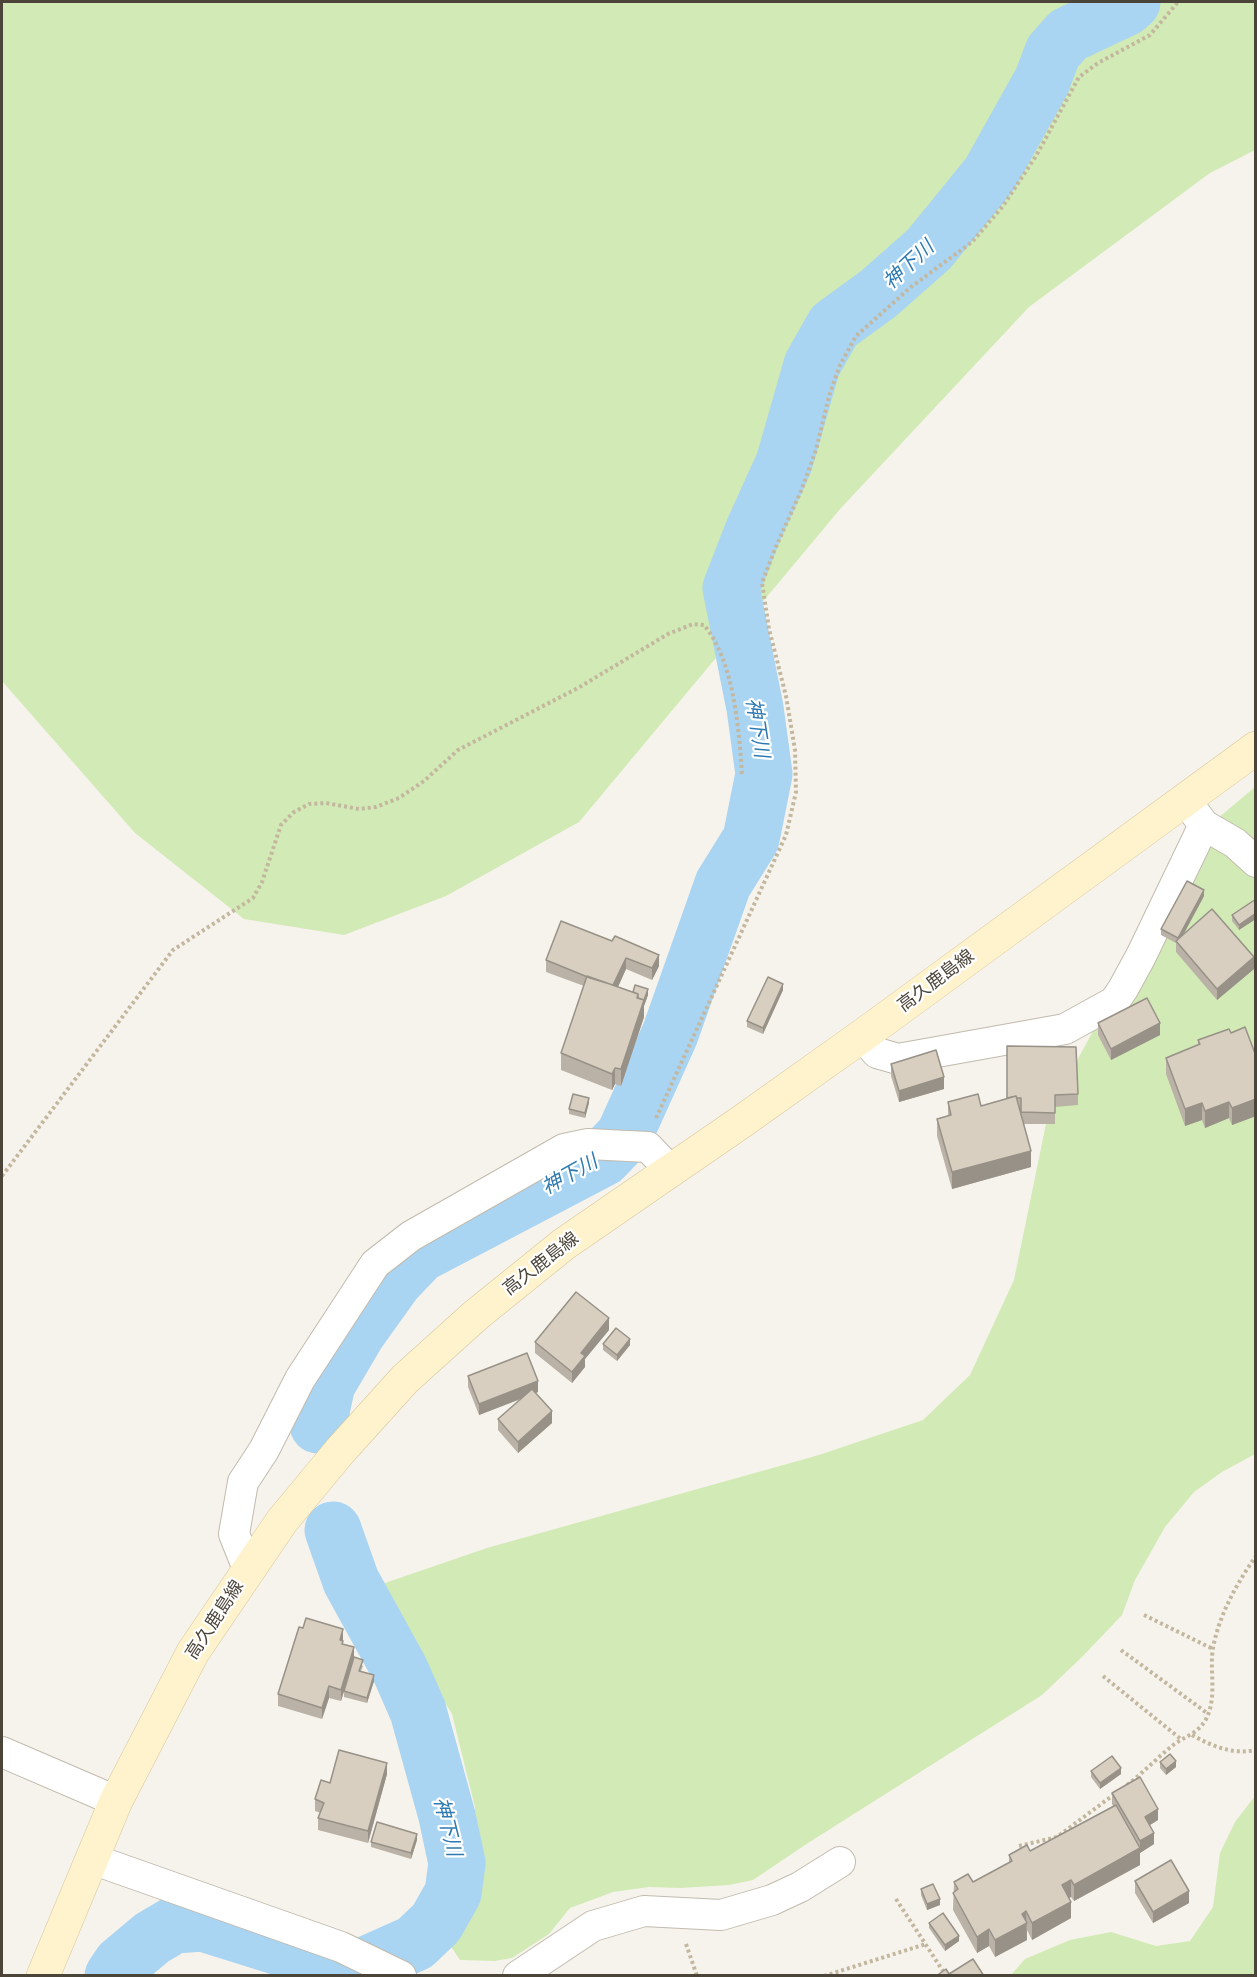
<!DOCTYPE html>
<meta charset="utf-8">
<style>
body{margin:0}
#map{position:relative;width:1257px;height:1977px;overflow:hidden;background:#f6f3ec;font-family:"IBM Plex Sans",sans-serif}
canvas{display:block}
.frame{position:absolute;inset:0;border:3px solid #4b4439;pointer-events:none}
</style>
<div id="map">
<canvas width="1257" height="1977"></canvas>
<div class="frame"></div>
</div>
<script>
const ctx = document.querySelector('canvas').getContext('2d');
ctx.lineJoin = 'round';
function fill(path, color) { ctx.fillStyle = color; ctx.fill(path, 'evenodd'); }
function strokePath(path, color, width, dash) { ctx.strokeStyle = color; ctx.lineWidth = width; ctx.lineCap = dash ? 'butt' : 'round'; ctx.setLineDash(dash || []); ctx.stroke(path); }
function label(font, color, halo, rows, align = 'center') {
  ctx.font = font + ' "IBM Plex Sans","Noto Sans JP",sans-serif'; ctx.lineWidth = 4.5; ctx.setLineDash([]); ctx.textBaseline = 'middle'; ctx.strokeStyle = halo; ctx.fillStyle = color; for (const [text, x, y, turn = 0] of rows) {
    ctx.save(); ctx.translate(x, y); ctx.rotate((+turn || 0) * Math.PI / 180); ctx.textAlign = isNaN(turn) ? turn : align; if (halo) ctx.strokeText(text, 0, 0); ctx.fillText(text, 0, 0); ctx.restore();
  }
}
fill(new Path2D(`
 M2 2H1255V150L1210 173 1029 307 841 508 579 822 446 896 344 935 244 919 135 833 2 681Z
 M1255 787V1454L1222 1472 1194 1492 1165 1527 1135 1580 1122 1615 1082 1657 1042 1695 808 1843 753 1880 729 1885 680 1888 649 1887 613 1892 570 1908 549 1934 512 1958 495 1961 460 1960 450 1945 477 1899 475 1807 452 1714 393 1619 385 1583 487 1548 819 1455 923 1420 970 1375 1014 1280 1048 1114 1148 930 1218 818Z
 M1255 1796V1975H1011L1025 1959 1070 1940 1111 1932 1156 1946 1190 1941 1213 1907 1220 1853 1235 1822Z`), '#d2eab5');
strokePath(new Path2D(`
 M318 1425 327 1384 357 1333 395 1280 420 1254 603 1158 624 1136 670 1034 723 884 751 839 764 774 755 708 731 588 754 529 784 463 812 365 834 326 878 294 929 249 990 174 1042 81 1053 52 1068 35 1125 8 1132 2
 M113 1976 121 1964 152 1938 174 1925 203 1923 340 1966 359 1968 415 1943 436 1923 453 1893 457 1863 447 1816 418 1711 400 1670 351 1581 333 1530`), '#a9d4f2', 57);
const minor = new Path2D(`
 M1192 809 1204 825 1235 843 1256 862
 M862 1036 877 1053 898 1059 1065 1029 1114 1002 1123 989 1141 956 1204 825
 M248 1569 234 1534 243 1482 264 1450 300 1379 375 1264 411 1236 564 1149 588 1144 648 1147 670 1170
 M2 1752 116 1801
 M92 1859 341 1947 401 1976
 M518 1976 593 1926 644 1911 721 1915 772 1900 800 1887 840 1862`);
const secondary = new Path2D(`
 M43 1976 116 1801 193 1652 282 1521 340 1451 405 1379 476 1315 564 1244 744 1120 862 1036 1256 748`);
strokePath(minor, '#c2bbae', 32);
strokePath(secondary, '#d6c79b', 34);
strokePath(new Path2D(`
 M656 1118 786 835 796 792 795 750 786 696 769 629 762 583 775 549 801 491 816 450 829 396 840 365 856 336 911 287 972 242 1003 206 1036 156 1079 77 1098 63 1150 35 1178 2
 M2 1176 173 950 253 898 262 882 281 825 294 812 309 804 326 803 359 809 376 807 399 798 424 781 458 750 578 688 668 634 693 624 704 625C734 661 739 729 742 775
 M1144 1615 1213 1649
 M1121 1650 1207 1713
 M1103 1676 1182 1740
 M1192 1735C1212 1746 1232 1755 1256 1750
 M1127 1785C1143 1773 1157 1758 1172 1746 1183 1737 1197 1734 1205 1721 1218 1699 1209 1671 1213 1648 1219 1615 1237 1583 1256 1556
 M1019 1846 1057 1837 1116 1793
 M896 1899 943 1971
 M686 1944 697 1976
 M307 1976H311
 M824 1976 926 1944`), '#c4b79f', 4, [3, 3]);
strokePath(minor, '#fff', 30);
strokePath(secondary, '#fff3cd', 33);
fill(new Path2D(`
 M1204 896 1184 934 1254 969 1217 1000 1176 952V943L1161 935V929Z
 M1256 899 1239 930 1232 921V915Z
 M561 921 659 966 652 980 626 969 618 987 633 992 648 995 644 1006V1017L621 1086 615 1084 612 1090 561 1070V1053L584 986 546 972V960Z
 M783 990 763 1034 747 1027V1021Z
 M1098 1023 1160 1035 1111 1060 1098 1035Z
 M1231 1033 1256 1056V1116L1232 1125 1229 1118 1205 1128 1202 1120 1185 1126 1166 1074V1058L1198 1045V1040Z
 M1007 1046 1078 1094V1105L1055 1107V1124H1024L1031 1167 952 1189 937 1136V1119L948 1116V1102L981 1106 1007 1099Z
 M891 1064 944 1089 899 1102 891 1076Z
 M589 1103 585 1118 569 1114V1109Z
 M609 1330 585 1359V1367L572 1383 535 1353V1342Z
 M603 1344 630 1345 617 1361 603 1350Z
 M468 1376 538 1392 536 1393 552 1423 518 1453 498 1430V1419L521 1399 479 1415 468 1387Z
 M303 1628 343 1629V1644L354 1658 363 1666 361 1671 374 1681 367 1703 344 1697V1691L352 1665 341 1701 329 1698 322 1719 278 1706V1694Z
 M1160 1762 1176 1767 1166 1775 1160 1768Z
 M1091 1771 1121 1774 1100 1789 1091 1777Z
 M387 1774 368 1843 318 1830V1818L321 1813 315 1811V1799L330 1783Z
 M1112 1793 1158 1820 1150 1825 1154 1844 1140 1853V1865L1074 1901 1071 1897 1069 1898 1071 1918 1032 1940 1027 1930V1940L995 1957 989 1946 977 1953 953 1910 954 1882H973L1009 1863V1855L1030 1851 1113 1806 1112 1804Z
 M417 1840 411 1859 371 1847V1842Z
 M1135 1881 1189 1903 1153 1923 1135 1893Z
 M921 1889 940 1905 927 1910 921 1895Z
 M929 1923 959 1941 945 1951 929 1928Z`), '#bab2a6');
fill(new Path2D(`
 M1204 890V896L1178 944V938Z
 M1256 913V919L1239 930V925Z
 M659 955V966L652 980V968Z
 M1254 957V969L1217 1000V989Z
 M626 958V969L613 998V986Z
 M783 984V990L763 1034V1028Z
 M648 989V995L644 1006V1017L621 1086V1069Z
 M1160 1023V1035L1111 1060V1049Z
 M615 1068V1084L612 1090V1074Z
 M944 1077V1089L899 1102V1091Z
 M589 1098V1103L585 1118V1113Z
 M1256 1099V1116L1232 1125V1108Z
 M1229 1102V1118L1205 1128V1111Z
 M1202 1103V1120L1185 1126V1109Z
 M1031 1151V1167L952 1189V1172Z
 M609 1318V1330L585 1359V1367L572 1383V1372L581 1353Z
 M630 1339V1345L617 1361V1355Z
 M538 1381V1392L479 1415V1404Z
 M552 1411V1423L518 1453V1442Z
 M343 1629V1640H340Z
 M354 1647V1658L341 1701V1690Z
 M374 1675V1681L367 1703V1698Z
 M329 1686V1698L322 1719V1708Z
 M1176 1761V1767L1166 1775V1769Z
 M387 1763V1774L368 1843V1831Z
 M1121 1768V1774L1100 1789V1783Z
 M1158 1809V1820L1145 1828V1817Z
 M1154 1833V1844L1140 1853V1865L1074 1901V1885L1140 1848V1841Z
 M417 1834V1840L411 1859V1853Z
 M1071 1880V1897L1062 1901V1885Z
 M1189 1891V1903L1153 1923V1912Z
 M940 1899V1905L927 1910V1904Z
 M1071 1902V1918L1032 1940V1923Z
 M1026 1911 1027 1940 995 1957V1940L1022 1914Z
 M989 1929V1946L977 1953V1937Z
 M959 1936V1941L945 1951V1945Z`), '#979187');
const building = new Path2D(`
 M1187 881 1204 890 1178 938 1161 929Z
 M1256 899V913L1239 925 1232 915Z
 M1212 909 1254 957 1217 989 1176 941Z
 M561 921 612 941 615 936 659 955 652 968 626 958 613 985 590 978 546 960Z
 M587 976 638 994 637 998 644 1000 621 1069 615 1068 612 1074 561 1053Z
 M768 977 783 984 763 1028 747 1021Z
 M635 985 648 989 644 1000 638 998V994L633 992Z
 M1147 998 1160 1023 1111 1049 1098 1023Z
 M1245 1027 1256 1056V1099L1232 1108 1229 1102 1205 1111 1202 1103 1185 1109 1166 1058 1200 1044 1198 1040 1229 1029 1231 1033Z
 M1007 1046 1076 1047 1078 1094 1055 1095V1113L1021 1112V1098H1017L1016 1096 1007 1098Z
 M936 1050 944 1077 899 1091 891 1064Z
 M573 1094 589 1098 585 1113 569 1109Z
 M978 1094 981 1106 1016 1096 1031 1151 952 1172 937 1119 951 1115 948 1102Z
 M576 1292 609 1318 581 1353 585 1356 572 1372 535 1342Z
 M616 1328 630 1339 617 1355 603 1344Z
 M527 1353 538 1381 479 1404 468 1376Z
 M532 1389 552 1411 518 1442 498 1419Z
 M306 1618 343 1629 340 1640 343 1641 342 1644 354 1647 341 1690 329 1686 322 1708 278 1694 299 1627 303 1628Z
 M354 1657 363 1660 359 1671 374 1675 367 1698 344 1691Z
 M339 1750 387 1763 368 1831 318 1818 324 1803 315 1799 321 1780 330 1783Z
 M1170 1754 1176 1761 1166 1769 1160 1762Z
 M1112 1756 1121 1768 1100 1783 1091 1771Z
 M1140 1777 1158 1809 1145 1817 1154 1833 1140 1841 1112 1793Z
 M1116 1805 1140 1848 1074 1885 1071 1880 1062 1885 1071 1902 1032 1923 1026 1911 1022 1914 1027 1923 995 1940 989 1929 977 1937 953 1893 958 1889 954 1882 968 1874 973 1882 1012 1861 1009 1855 1027 1845 1030 1851Z
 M377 1822 417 1834 411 1853 371 1842Z
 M1171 1860 1189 1891 1153 1912 1135 1881Z
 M933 1884 940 1899 927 1904 921 1889Z
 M943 1913 959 1936 945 1945 929 1923Z
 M973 1959 984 1976H936L946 1969 949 1974Z`);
fill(building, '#d8cfc1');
strokePath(building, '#979187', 1.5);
label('18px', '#4b4439', '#fff', [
 ["高久鹿島線",936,981,-37],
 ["高久鹿島線",541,1264,-38],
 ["高久鹿島線",215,1620,-57]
]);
label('italic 20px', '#2e7ab2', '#fff', [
 ["神下川",909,265,-43],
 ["神下川",757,728,81],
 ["神下川",570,1175,-29],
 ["神下川",447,1827,76]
]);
</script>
